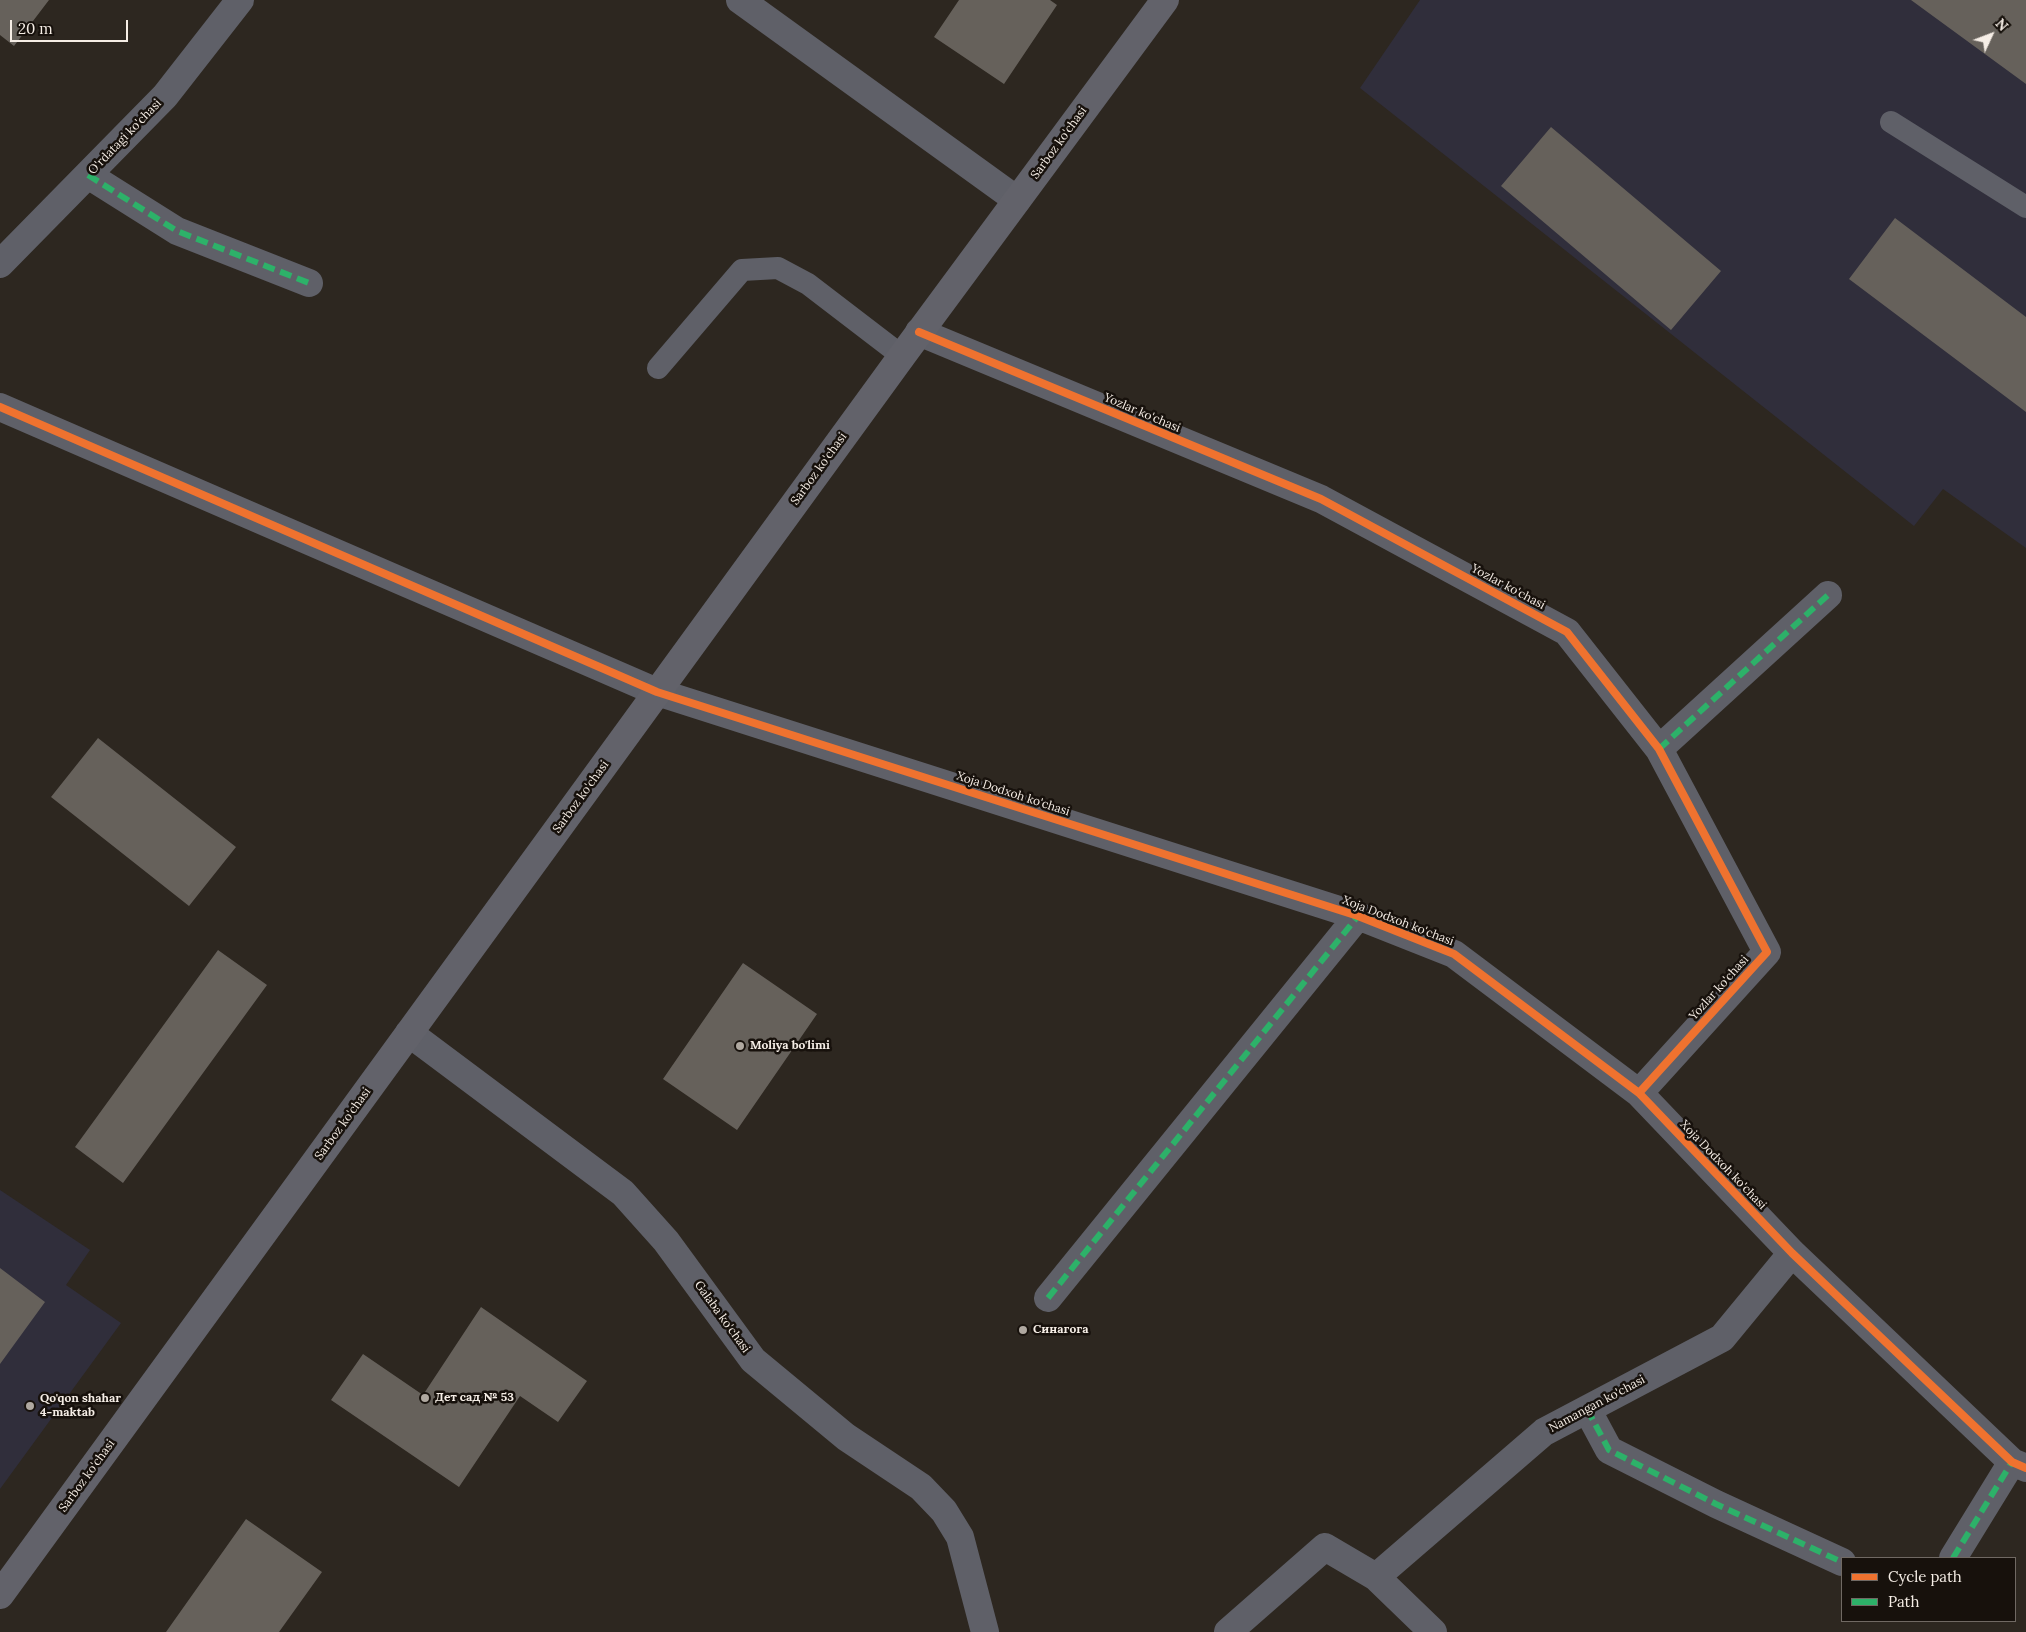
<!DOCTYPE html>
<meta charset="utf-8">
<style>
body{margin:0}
#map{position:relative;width:2026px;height:1632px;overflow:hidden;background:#2d2720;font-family:Lora,serif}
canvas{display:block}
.legend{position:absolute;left:1841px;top:1557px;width:175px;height:65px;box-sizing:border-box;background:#17110c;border:1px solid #706963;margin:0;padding:6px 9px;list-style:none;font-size:15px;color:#f5ede5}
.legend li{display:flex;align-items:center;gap:10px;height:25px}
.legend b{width:25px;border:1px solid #706963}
.north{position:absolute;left:1966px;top:10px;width:50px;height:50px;-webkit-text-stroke:4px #17110c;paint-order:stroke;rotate:47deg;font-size:14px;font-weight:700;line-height:20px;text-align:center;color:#f5ede5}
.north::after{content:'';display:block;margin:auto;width:18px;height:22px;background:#f5ede5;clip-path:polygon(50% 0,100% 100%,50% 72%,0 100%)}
.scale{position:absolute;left:10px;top:20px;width:118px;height:22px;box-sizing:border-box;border:2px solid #f5ede5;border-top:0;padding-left:6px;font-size:15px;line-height:18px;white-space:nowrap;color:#f5ede5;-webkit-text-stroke:4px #17110c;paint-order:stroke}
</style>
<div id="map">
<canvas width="2026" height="1632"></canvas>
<ul class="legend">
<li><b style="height:6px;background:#ef722f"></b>Cycle path</li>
<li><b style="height:6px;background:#2db169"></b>Path</li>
</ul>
<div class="north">N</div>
<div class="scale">20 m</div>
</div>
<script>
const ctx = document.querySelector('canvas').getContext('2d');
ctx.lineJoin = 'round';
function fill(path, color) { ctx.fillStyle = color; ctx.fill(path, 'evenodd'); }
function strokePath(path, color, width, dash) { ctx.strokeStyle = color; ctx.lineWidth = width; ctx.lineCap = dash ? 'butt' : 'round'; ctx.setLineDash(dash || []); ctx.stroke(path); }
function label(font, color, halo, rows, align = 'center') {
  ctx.font = font + ' Lora,serif'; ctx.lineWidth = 5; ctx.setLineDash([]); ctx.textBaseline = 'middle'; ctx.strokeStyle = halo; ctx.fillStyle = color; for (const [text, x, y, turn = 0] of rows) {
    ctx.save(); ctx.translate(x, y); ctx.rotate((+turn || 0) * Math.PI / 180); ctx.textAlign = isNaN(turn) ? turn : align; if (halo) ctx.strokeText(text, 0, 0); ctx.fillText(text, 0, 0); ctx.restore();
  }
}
fill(new Path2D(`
 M1420 0H2026V548L1943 489 1914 526 1360 88Z
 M0 1190 90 1250 66 1285 121 1323 0 1489Z`), '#302e3b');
fill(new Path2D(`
 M0 0H49L14 46 0 35Z
 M959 0H1050L1057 5 1004 84 934 37Z
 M1911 0H2026V84Z
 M1551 127 1721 271 1671 330 1501 186Z
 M1895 218 2026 317V412L1849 279Z
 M98 738 236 847 189 906 51 797Z
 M218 950 267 985 123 1183 75 1147Z
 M743 963 817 1014 737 1130 663 1079Z
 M0 1268 45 1302 0 1364Z
 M481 1307 587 1381 558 1422 520 1396 459 1487 331 1400 363 1354 423 1395Z
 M246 1519 322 1572 279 1632H166Z`), '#66615b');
strokePath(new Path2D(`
 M1891 122 2026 207
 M658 368 742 270 778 268 808 284 902 356`), '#5f6068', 22);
strokePath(new Path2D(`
 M740 0 1017 200
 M88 175 177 231 309 283
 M0 264 165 96 240 0
 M919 332 1321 499 1567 632 1659 749 1767 952 1639 1093
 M0 407 657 692 1358 916 1454 954 1639 1093 1792 1253 2012 1462 2026 1468
 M1659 749 1828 595
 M409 1033 623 1193 666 1241 753 1360 846 1437 921 1487 944 1511 960 1537 985 1632
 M1048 1298 1358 916
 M1587 1409 1609 1450 1716 1504 1842 1562
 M1953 1558 2012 1462
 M1376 1577 1433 1632
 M1228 1632 1325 1547 1376 1577 1544 1432 1722 1338 1792 1253`), '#5f6068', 28);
strokePath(new Path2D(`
 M0 1595 902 356 1165 0`), '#62626a', 28);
strokePath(new Path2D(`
 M88 175 177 231 309 283
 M1659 749 1828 595
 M1048 1298 1358 916
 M1587 1409 1609 1450 1716 1504 1842 1562
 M1953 1558 2012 1462`), '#2db169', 6, [12, 6]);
strokePath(new Path2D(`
 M919 332 1321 499 1567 632 1659 749 1767 952 1639 1093
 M0 407 657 692 1358 916 1454 954 1639 1093 1792 1253 2012 1462 2026 1468`), '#ef722f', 8);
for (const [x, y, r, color] of [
 [740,1046,5,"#afa8a0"],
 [1023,1330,5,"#afa8a0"],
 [425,1398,5,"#afa8a0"],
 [30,1406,5,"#afa8a0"]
]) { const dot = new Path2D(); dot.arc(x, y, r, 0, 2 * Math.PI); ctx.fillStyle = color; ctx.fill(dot); strokePath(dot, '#17110c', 2); }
label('12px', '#f5ede5', '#17110c', [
 ["O'rdatagi ko'chasi",125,137,-46],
 ["Sarboz ko'chasi",1059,143,-54],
 ["Yozlar ko'chasi",1142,413,23],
 ["Sarboz ko'chasi",819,469,-54],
 ["Yozlar ko'chasi",1508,587,28],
 ["Xoja Dodxoh ko'chasi",1013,794,18],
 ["Sarboz ko'chasi",581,797,-54],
 ["Xoja Dodxoh ko'chasi",1398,921,21],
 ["Yozlar ko'chasi",1719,988,-48],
 ["Sarboz ko'chasi",343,1124,-54],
 ["Xoja Dodxoh ko'chasi",1723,1165,46],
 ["Galaba ko'chasi",722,1317,54],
 ["Namangan ko'chasi",1597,1404,-28],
 ["Sarboz ko'chasi",87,1476,-54]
]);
label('bold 12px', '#f5ede5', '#17110c', [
 ["Moliya bo'limi",750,1046],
 ["Синагога",1033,1330],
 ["Дет сад № 53",435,1398],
 ["Qo'qon shahar",40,1399],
 ["4-maktab",40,1413]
], 'left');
</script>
